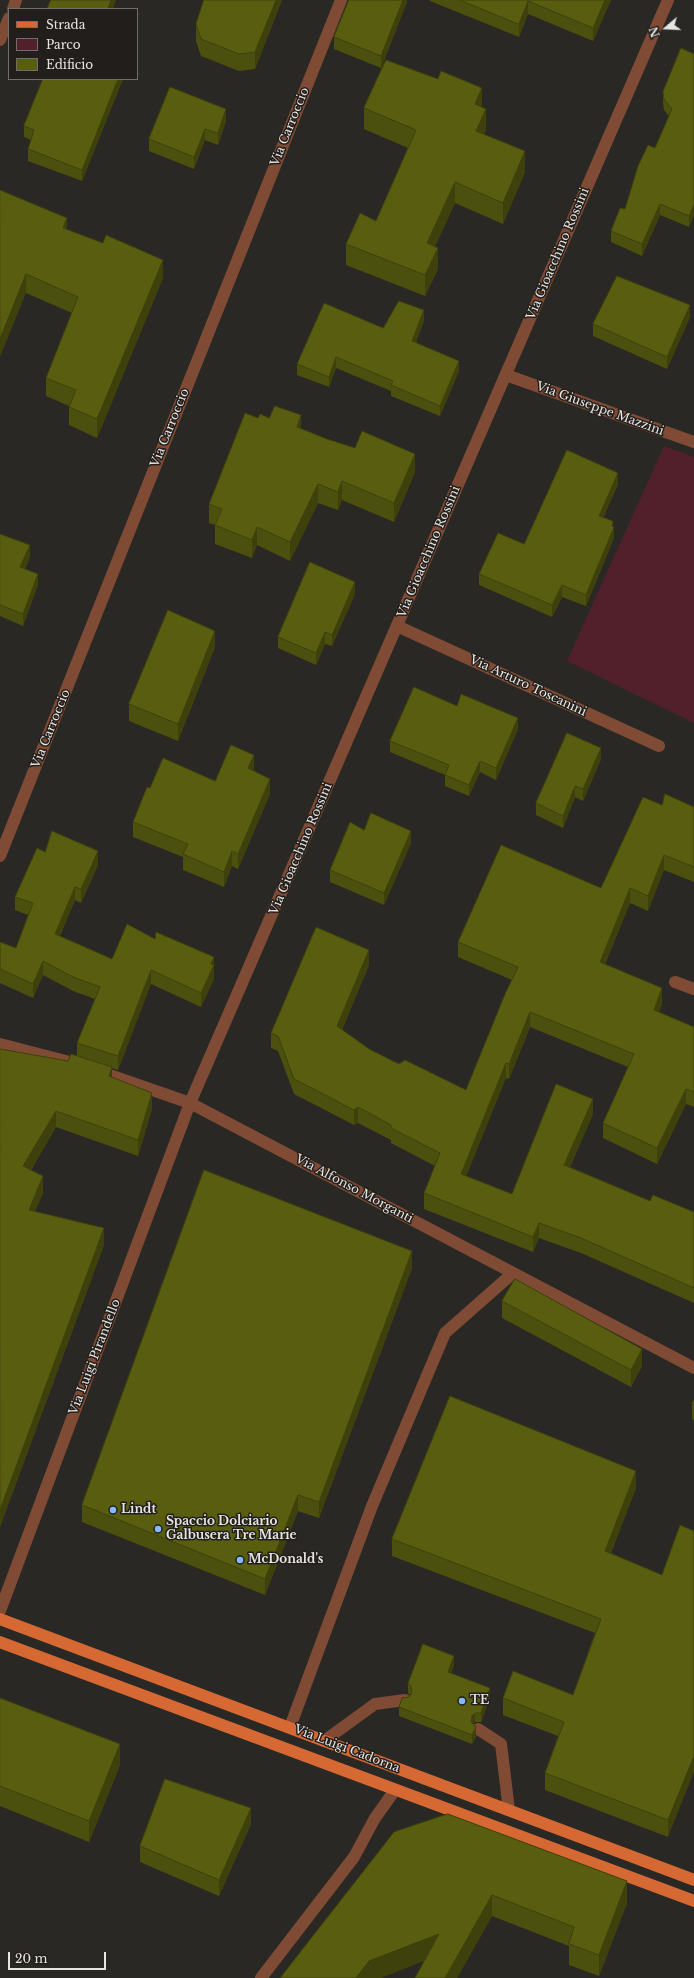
<!DOCTYPE html>
<style>
body{margin:0}
#map{position:relative;width:694px;height:1978px;overflow:hidden;background:#2a2824;font-family:"Libre Baskerville",serif}
canvas{display:block}
.legend{position:absolute;left:8px;top:8px;width:130px;height:72px;box-sizing:border-box;background:#211e1b;border:1px solid #706e6b;margin:0;padding:5px 7px;list-style:none;font-size:12px;color:#e7e5e2}
.legend li{display:flex;align-items:center;gap:8px;height:20px}
.legend b{width:20px;border:1px solid #706e6b}
.north{position:absolute;left:646px;top:8px;width:40px;height:40px;-webkit-text-stroke:3px #211e1b;paint-order:stroke;rotate:251deg;font-size:11px;font-weight:700;line-height:16px;text-align:center;color:#e7e5e2}
.north::after{content:'';display:block;margin:auto;width:14px;height:18px;background:#e7e5e2;clip-path:polygon(50% 0,100% 100%,50% 72%,0 100%)}
.scale{position:absolute;left:8px;top:1952px;width:98px;height:18px;box-sizing:border-box;border:2px solid #e7e5e2;border-top:0;padding-left:5px;font-size:12px;line-height:14px;white-space:nowrap;color:#e7e5e2;-webkit-text-stroke:3px #211e1b;paint-order:stroke}
</style>
<div id="map">
<canvas width="694" height="1978"></canvas>
<ul class="legend">
<li><b style="height:5px;background:#d66834"></b>Strada</li>
<li><b style="height:11px;background:#52202b"></b>Parco</li>
<li><b style="height:11px;background:#585d10"></b>Edificio</li>
</ul>
<div class="north">N</div>
<div class="scale">20 m</div>
</div>
<script>
const ctx = document.querySelector('canvas').getContext('2d');
ctx.lineJoin = 'round';
function fill(path, color) { ctx.fillStyle = color; ctx.fill(path, 'evenodd'); }
function strokePath(path, color, width, dash) { ctx.strokeStyle = color; ctx.lineWidth = width; ctx.lineCap = dash ? 'butt' : 'round'; ctx.setLineDash(dash || []); ctx.stroke(path); }
function label(font, color, halo, rows, align = 'center') {
  ctx.font = font + ' "Libre Baskerville",serif'; ctx.lineWidth = 3; ctx.setLineDash([]); ctx.textBaseline = 'middle'; ctx.strokeStyle = halo; ctx.fillStyle = color; for (const [text, x, y, turn = 0] of rows) {
    ctx.save(); ctx.translate(x, y); ctx.rotate((+turn || 0) * Math.PI / 180); ctx.textAlign = isNaN(turn) ? turn : align; if (halo) ctx.strokeText(text, 0, 0); ctx.fillText(text, 0, 0); ctx.restore();
  }
}
fill(new Path2D(`
 M664 446 694 457V723L567 661Z`), '#52202b');
strokePath(new Path2D(`
 M290 1727 372 1506 445 1333 513 1273
 M478 1729 501 1744 509 1810
 M324 1741 375 1704 405 1700`), '#804b34', 12);
strokePath(new Path2D(`
 M13 9 16 0
 M0 40 9 18
 M506 375 694 442
 M397 626 659 746
 M0 856 341 0
 M675 982 694 989
 M0 1044 81 1065
 M98 1071 190 1103 694 1368
 M0 1611 190 1103 668 0
 M261 1978 354 1857 375 1818 395 1790`), '#804b34', 12);
strokePath(new Path2D(`
 M0 1619 694 1880
 M0 1642 694 1901`), '#d66834', 12);
fill(new Path2D(`
 M282 0 255 69 239 71 201 56 196 41V24Z
 M407 0V2L381 68 334 49V37Z
 M430 0H611L593 41 528 14 519 37 430 1Z
 M694 54 689 227 660 215 642 256 611 242V231L625 209 655 148 669 116 664 110 663 103V92Z
 M43 79H123L82 181 28 161V149L31 140 24 137V126Z
 M482 107 486 130 484 134 525 172 503 224 455 203 435 246 438 269 425 296 346 265V244L376 221 408 148 364 129V108Z
 M226 121 218 145 205 140 194 169 149 151V139Z
 M0 190 67 230 163 278 97 438 69 425V406L46 396V378L72 313 26 293Z
 M690 317 667 369 593 336V324Z
 M424 321 416 342 459 371 440 416 391 396V391L336 368 329 387 297 375V364L383 328Z
 M258 418H269L301 429 327 439 415 472 394 522 342 500 338 510 318 503 290 561 257 545 252 558 215 544V525L209 523V504Z
 M618 484 603 518 613 526 614 538 586 606 562 597 552 617 479 585V574L524 544Z
 M0 534 30 557 25 569 38 585 23 626 0 616Z
 M355 594 332 646 325 644 316 665 278 648V637Z
 M215 647 178 741 129 721V704Z
 M457 706 518 729 496 780 480 772 469 796 445 786V775L390 752V741Z
 M601 759 583 801 575 797 563 828 536 815V803Z
 M254 771 270 794 238 869 232 866 224 887 183 870V857L133 837V822L150 788 215 781Z
 M662 805 694 807V882L664 870 648 911 630 903 605 964 662 1004 659 1012 694 1027V1107L686 1104 657 1164 603 1138V1123L628 1067 530 1027 509 1079 506 1078 466 1176 512 1194 593 1114 570 1167 650 1201 694 1212V1303L581 1253 539 1238 533 1252 424 1209V1193L435 1166 391 1143V1140L358 1123 354 1125 294 1094 278 1051 271 1048V1033L369 965 342 1030 369 1049 399 1064 466 1090 512 980 458 957V942L601 888Z
 M364 830 411 843 384 905 330 882V870Z
 M45 852 98 865 81 903 75 900 60 936 112 959 155 939 214 971V979L201 1007 151 984 118 1070 112 1068V1078L152 1109 138 1156 56 1127 31 1170 43 1193 35 1211 104 1245 0 1527V1049L68 1061 77 1056V1043L95 999 73 991 43 975 33 998 0 983V942L16 948 28 915 15 910V897Z
 M412 1268 319 1518 298 1511 265 1595 82 1522V1505Z
 M502 1301 642 1366 631 1387 502 1318Z
 M694 1400V1420L692 1419V1404Z
 M636 1488 611 1553 662 1575 680 1525 668 1837 545 1790V1773L558 1736 503 1715V1698L573 1695 595 1633 392 1556V1539Z
 M454 1665 451 1673 490 1697 481 1722H475L473 1724 476 1736 472 1744 399 1716V1707L410 1695 408 1693V1684Z
 M0 1698 120 1765 89 1842 0 1806Z
 M251 1824 219 1896 140 1862V1846Z
 M394 1832 627 1903 599 1976 569 1965V1946L492 1916 457 1978H415L424 1961Z`), '#4c500e');
fill(new Path2D(`
 M111 0H116L113 9H108Z
 M276 0H282L255 69V52Z
 M403 0H407V2L381 68V56Z
 M605 0H611L593 41V28Z
 M528 1V14L519 37V24Z
 M118 79H123L82 181V170Z
 M482 88V109L475 104Z
 M226 109V121L218 145V133Z
 M486 109V130L476 152V131Z
 M205 129V140L194 169V157Z
 M525 151V172L503 224V203Z
 M455 182V203L427 264V243Z
 M660 204V215L642 256V244Z
 M694 205V216L689 227V216Z
 M67 218V236L63 228Z
 M438 248V269L425 296V275Z
 M163 260V278L97 438V419Z
 M26 274V293L0 357V339Z
 M690 305V317L667 369V357Z
 M424 310V321L412 351V341Z
 M336 357V368L329 387V377Z
 M459 361V371L440 416V406Z
 M301 415V434L297 427Z
 M415 454V472L394 522V503Z
 M618 473V484L599 528V516Z
 M342 481V500L338 510V492Z
 M318 484V503L290 561V542Z
 M613 521V529L614 527V538L586 606V595Z
 M257 527V545L252 558V540Z
 M30 545V557L20 579V567Z
 M38 574V585L23 626V614Z
 M355 582V594L332 646V635Z
 M562 585V597L552 617V605Z
 M215 631V647L178 741V724Z
 M325 632V644L316 665V653Z
 M518 718V729L496 780V768Z
 M601 748V759L583 801V789Z
 M254 755V770L248 768Z
 M480 761V772L469 796V785Z
 M270 779V794L238 869V854Z
 M575 786V797L563 828V816Z
 M411 831V843L384 905V893Z
 M98 851V865L81 903V889Z
 M232 851V866L224 887V872Z
 M664 855V870L648 911V896Z
 M75 887V900L55 947V934Z
 M630 888V903L600 977V962Z
 M369 950V965L337 1042V1026Z
 M214 957V979L201 1007V993Z
 M43 961V975L33 998V984Z
 M151 970V984L118 1070V1056Z
 M662 988V1004L654 1025V1010Z
 M530 1012V1027L509 1079V1064Z
 M506 1063V1078L461 1189V1174Z
 M112 1067V1084L109 1076Z
 M686 1089V1104L657 1164V1148Z
 M152 1093V1109L138 1156V1140Z
 M593 1099V1114L564 1180V1165Z
 M358 1107V1123L354 1125V1110Z
 M56 1111V1127L23 1183V1166Z
 M43 1176V1193L29 1226V1210Z
 M539 1223V1238L533 1252V1237Z
 M104 1228V1245L0 1527V1510Z
 M412 1251V1268L319 1518V1502Z
 M642 1349V1366L631 1387V1370Z
 M636 1471V1488L605 1567V1551Z
 M298 1495V1511L265 1595V1579Z
 M454 1656V1665L448 1681V1672Z
 M490 1688V1697L481 1722V1713Z
 M475 1713V1722L472 1725 471 1732 472 1716Z
 M476 1727V1736L472 1744V1735Z
 M120 1744V1765L89 1842V1821Z
 M694 1756V1772L668 1837V1820Z
 M251 1808V1824L219 1896V1880Z
 M627 1881V1903L599 1976V1955Z
 M492 1895V1916L457 1978H445Z
 M439 1934V1955L381 1978H356L369 1961Z`), '#3e410b');
const building = new Path2D(`
 M51 0H111L108 9H47Z
 M204 0H276L255 52 239 54 201 39 196 24Z
 M349 0H403L381 56 334 37Z
 M460 0H605L593 28 528 1 519 24Z
 M681 48 694 54V205L689 216 660 204 642 244 611 231 620 208 625 209 638 166 648 145 655 148 672 109 664 99 663 92Z
 M386 60 438 79 441 71 482 88 475 104 486 109 476 131 525 151 503 203 455 182 427 243 438 248 425 275 346 244 360 213 376 221 416 130 364 108Z
 M43 79H118L82 170 28 149 34 130 24 126Z
 M170 87 226 109 218 133 205 129 194 157 149 139Z
 M0 190 67 218 63 228 103 243 106 235 163 260 97 419 69 407 76 390 46 378 78 297 26 274 0 339Z
 M617 276 690 305 667 357 593 324Z
 M399 301 424 310 412 341 459 361 440 406 391 385 393 381 336 357 329 377 297 364 324 303 383 328Z
 M275 406 301 415 297 427 327 439 355 448 362 431 415 454 394 503 342 481 338 492 318 484 290 542 257 527 252 540 215 525 222 509 209 504 245 413 258 418 260 414 269 418Z
 M567 450 618 473 599 516 613 521 612 526 614 527 586 595 562 585 552 605 479 574 498 533 524 544Z
 M0 534 30 545 20 567 38 574 23 614 0 605Z
 M310 562 355 582 332 635 325 632 316 653 278 637Z
 M168 610 215 631 178 724 129 704Z
 M414 687 457 706 461 694 518 718 496 768 480 761 469 785 445 775 449 765 390 741Z
 M567 733 601 748 583 789 575 786 563 816 536 803Z
 M231 745 254 755 248 768 270 779 238 854 232 851 224 872 183 854 188 844 133 822 147 787 150 788 163 758 215 781Z
 M665 794 694 807V867L664 855 648 896 630 888 600 962 662 988 654 1010 694 1027V1092L686 1089 657 1148 603 1123 634 1054 530 1012 509 1064 506 1063 461 1174 512 1194 556 1084 593 1099 564 1165 650 1201 653 1195 694 1212V1288L581 1238 539 1223 533 1237 424 1193 440 1153 391 1128V1125L358 1107 354 1110 294 1079 278 1036 271 1033 316 927 369 950 337 1026 369 1049 399 1064 405 1060 466 1090 505 994 518 967 458 942 501 845 601 888 643 797 662 805Z
 M371 813 411 831 384 893 330 870 350 822 364 830Z
 M52 831 98 851 81 889 75 887 55 934 112 959 127 924 155 939 156 932 214 957 211 964 214 965 201 993 151 970 118 1056 77 1043 100 987 73 977 43 961 33 984 0 969V942L16 948 33 903 15 897 37 848 45 852Z
 M0 1049 68 1061 71 1054 112 1067 109 1076 152 1093 138 1140 56 1111 23 1166 43 1176 29 1210 104 1228 0 1510Z
 M204 1170 412 1251 319 1502 298 1495 265 1579 82 1505Z
 M515 1279 642 1349 631 1370 502 1301Z
 M450 1396 636 1471 605 1551 662 1575 680 1525 694 1531V1756L668 1820 545 1773 564 1722 503 1698 513 1671 573 1695 601 1619 392 1539Z
 M694 1400V1405L692 1404Z
 M423 1644 454 1656 448 1672 490 1688 481 1713H475L472 1716 471 1722 476 1727 472 1735 399 1707 402 1698 409 1697 412 1693 411 1686 408 1684Z
 M0 1698 120 1744 89 1821 0 1786Z
 M165 1779 251 1808 219 1880 140 1846Z
 M448 1814 627 1881 599 1955 569 1944 574 1927 492 1895 445 1978H415L439 1934 369 1961 356 1978H280L394 1832Z`);
fill(building, '#585d10');
strokePath(building, '#3e410b', 1);
for (const [x, y, r, color] of [
 [113,1510,4,"#85bbfb"],
 [158,1529,4,"#85bbfb"],
 [240,1560,4,"#85bbfb"],
 [462,1701,4,"#85bbfb"]
]) { const dot = new Path2D(); dot.arc(x, y, r, 0, 2 * Math.PI); ctx.fillStyle = color; ctx.fill(dot); strokePath(dot, '#211e1b', 1.5); }
label('12px', '#e7e5e2', '#211e1b', [
 ["Via Carroccio",290,127,-68],
 ["Via Gioacchino Rossini",558,254,-67],
 ["Via Giuseppe Mazzini",600,409,20],
 ["Via Carroccio",170,428,-68],
 ["Via Gioacchino Rossini",429,552,-67],
 ["Via Arturo Toscanini",528,686,25],
 ["Via Carroccio",51,729,-68],
 ["Via Gioacchino Rossini",301,849,-67],
 ["Via Alfonso Morganti",354,1189,28],
 ["Via Luigi Pirandello",95,1357,-69],
 ["Via Luigi Cadorna",347,1749,21]
]);
label('bold 12px', '#e7e5e2', '#211e1b', [
 ["Lindt",121,1510],
 ["Spaccio Dolciario",166,1522],
 ["Galbusera Tre Marie",166,1536],
 ["McDonald's",248,1560],
 ["TE",470,1701]
], 'left');
</script>
